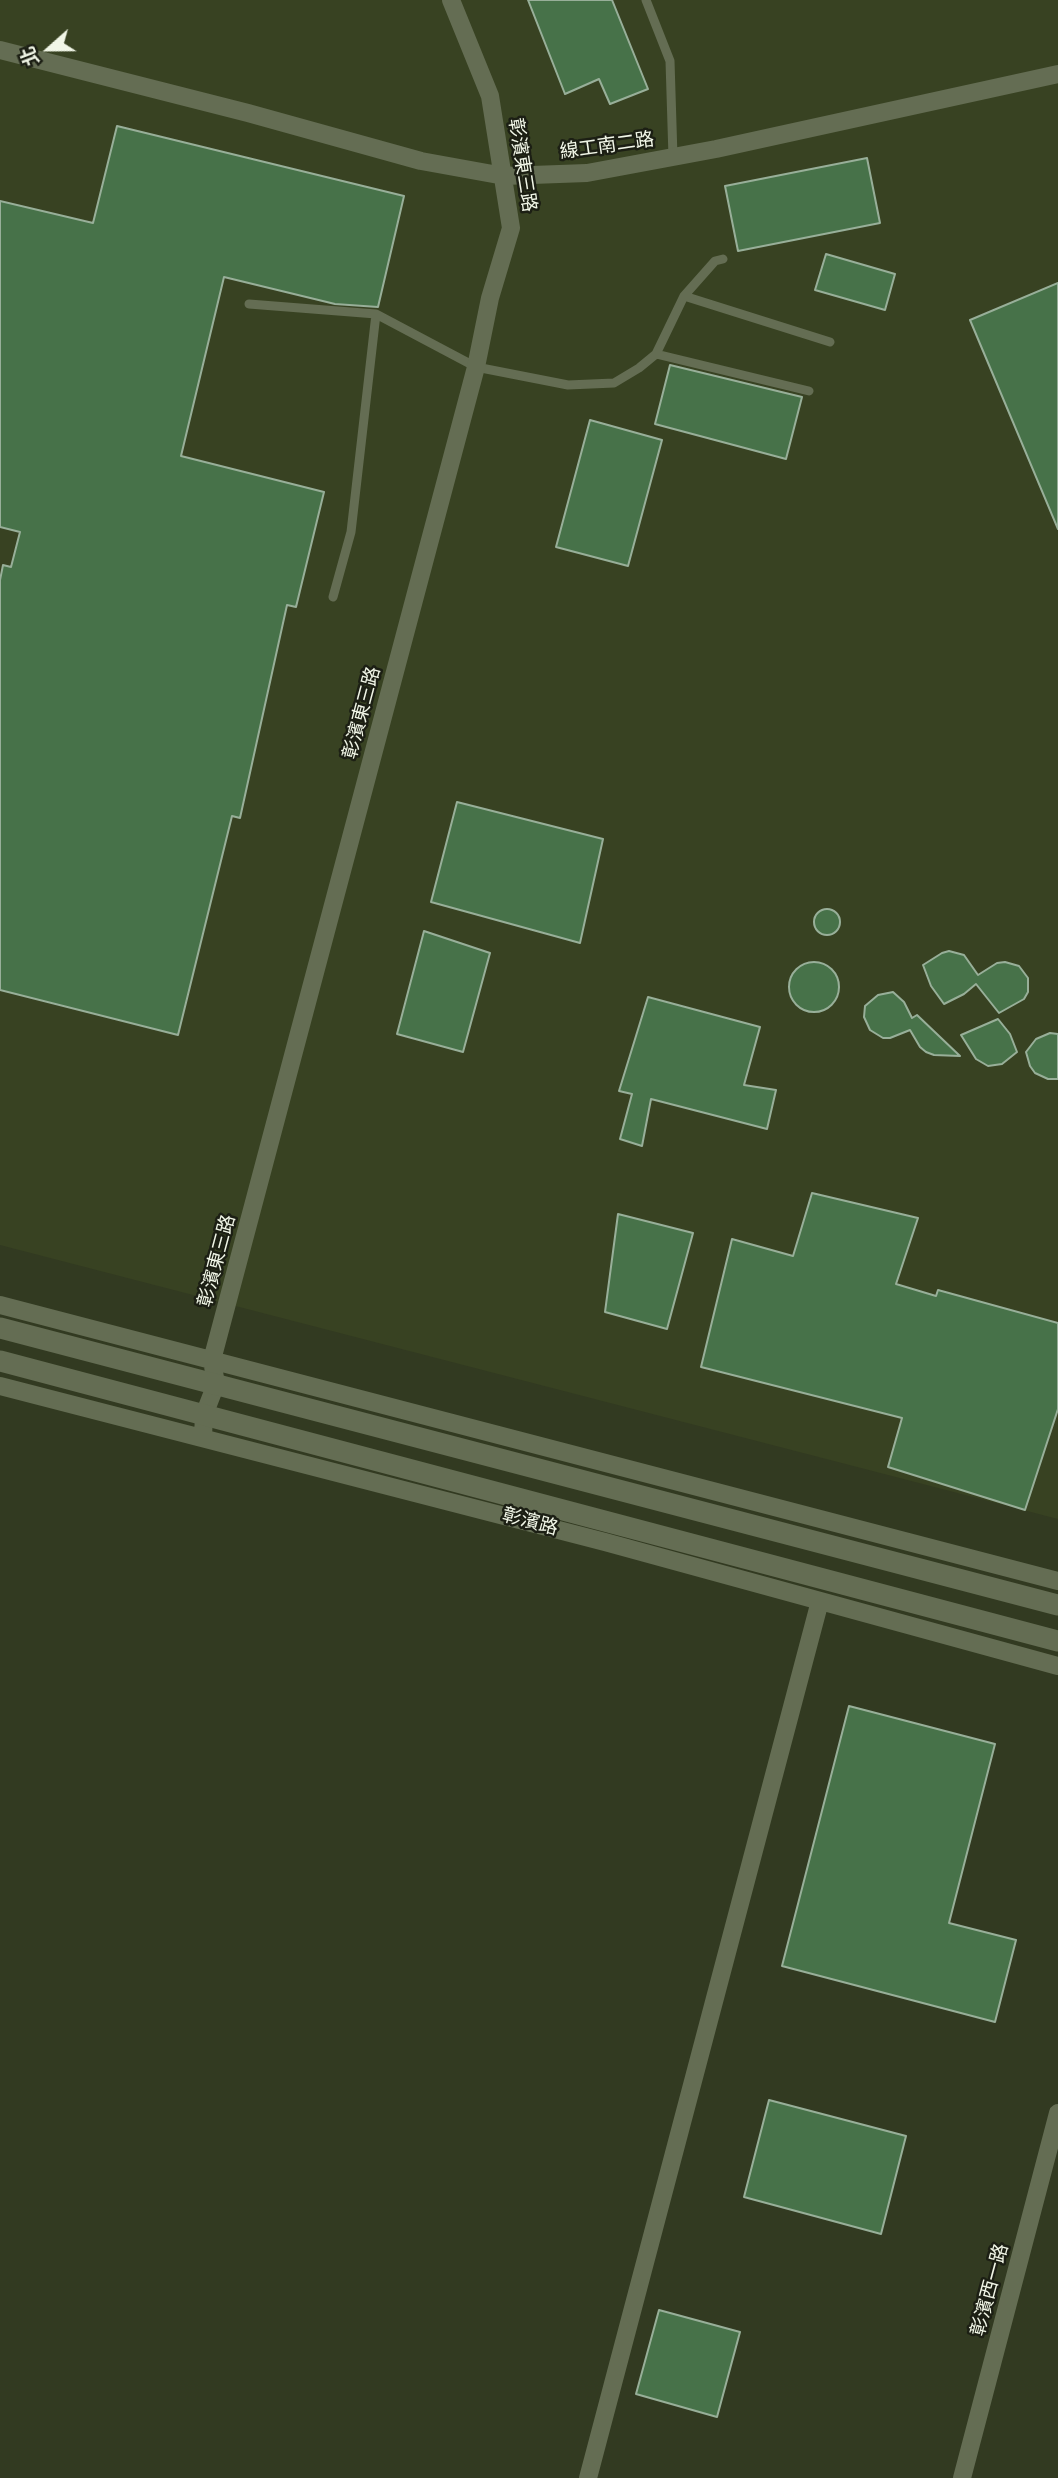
<!DOCTYPE html>
<meta charset="utf-8">
<style>
body{margin:0}
#map{position:relative;width:1058px;height:2478px;overflow:hidden;background:#323a21;font-family:"IBM Plex Serif","Noto Sans TC",serif}
canvas{display:block}
.north{position:absolute;left:14px;top:14px;width:70px;height:70px;-webkit-text-stroke:5px #1c1f14;paint-order:stroke;rotate:249deg;font-size:19px;font-weight:700;line-height:28px;text-align:center;color:#f1f6e7}
.north::after{content:'';display:block;margin:auto;width:24px;height:32px;background:#f1f6e7;clip-path:polygon(50% 0,100% 100%,50% 72%,0 100%)}
</style>
<div id="map">
<canvas width="1058" height="2478"></canvas>
<div class="north">北</div>
</div>
<script>
const ctx = document.querySelector('canvas').getContext('2d');
ctx.lineJoin = 'round';
function fill(path, color) { ctx.fillStyle = color; ctx.fill(path, 'evenodd'); }
function strokePath(path, color, width, dash) { ctx.strokeStyle = color; ctx.lineWidth = width; ctx.lineCap = dash ? 'butt' : 'round'; ctx.setLineDash(dash || []); ctx.stroke(path); }
function label(font, color, halo, rows, align = 'center') {
  ctx.font = font + ' "IBM Plex Serif","Noto Sans TC",serif'; ctx.lineWidth = 5; ctx.setLineDash([]); ctx.textBaseline = 'middle'; ctx.strokeStyle = halo; ctx.fillStyle = color; for (const [text, x, y, turn = 0] of rows) {
    ctx.save(); ctx.translate(x, y); ctx.rotate((+turn || 0) * Math.PI / 180); ctx.textAlign = isNaN(turn) ? turn : align; if (halo) ctx.strokeText(text, 0, 0); ctx.fillText(text, 0, 0); ctx.restore();
  }
}
fill(new Path2D(`
 M0 0H1058V1519L0 1245Z`), '#384222');
const building = new Path2D(`
 M528 0H612L648 89 610 104 599 79 565 94Z
 M117 126 404 196 378 307 335 304 224 277 181 456 324 492 296 607 287 605 240 818 232 816 178 1035 0 990V580L3 565 11 567 20 532 0 527V201L93 223Z
 M867 158 880 223 738 251 725 186Z
 M826 254 895 274 885 310 815 290Z
 M1058 283V529L970 320Z
 M670 365 802 397 786 459 655 424Z
 M590 420 662 440 628 566 556 547Z
 M457 802 603 839 580 943 431 902Z
 M814 922a13 13 0 1 1 26 0a13 13 0 1 1-26 0Z
 M424 931 490 953 463 1052 397 1034Z
 M949 951 964 955 978 975 997 963 1005 962 1019 966 1028 978V992L1024 999 999 1013 976 984 964 994 944 1004 931 986 923 965 942 953Z
 M789 987a25 25 0 1 1 50 0a25 25 0 1 1-50 0Z
 M893 992 904 1002 912 1018 917 1015 960 1056 934 1055 926 1052 920 1047 910 1030 890 1038H883L870 1030 864 1017 865 1006 878 995Z
 M648 997 760 1027 744 1085 776 1090 767 1129 651 1099 642 1146 620 1139 632 1094 619 1091Z
 M998 1019 1010 1034 1017 1052 1002 1064 988 1066 976 1059 961 1035Z
 M1050 1033 1058 1034V1079H1048L1035 1073 1030 1066 1026 1052 1036 1039Z
 M812 1193 918 1218 896 1284 936 1296 938 1290 1058 1323V1409L1025 1510 888 1467 902 1418 701 1367 732 1239 793 1256Z
 M618 1214 693 1233 667 1329 605 1312Z
 M849 1706 995 1744 949 1923 1016 1940 995 2022 782 1966Z
 M769 2100 906 2136 881 2234 744 2197Z
 M659 2310 740 2332 717 2417 636 2394Z`);
fill(building, '#477249');
strokePath(building, '#98af99', 2);
strokePath(new Path2D(`
 M646 0 670 61 673 157
 M684 296 830 342
 M249 304 376 314 476 367 568 385 614 383 639 368 656 354 684 296 715 261 723 259
 M656 354 809 391
 M333 597 351 532 376 314`), '#646d53', 9);
strokePath(new Path2D(`
 M0 50 248 113 421 161 504 176 587 173 716 149 1058 74
 M0 1305 1058 1581
 M0 1386 605 1542 1058 1666
 M203 1437 204 1415 216 1384 212 1360 476 367 490 298 511 228 490 96 451 0
 M588 2478 820 1601
 M962 2478 1058 2113`), '#646d53', 18);
strokePath(new Path2D(`
 M0 1328 1058 1605
 M0 1361 1058 1641`), '#646d53', 21);
label('19px', '#f1f6e7', '#1c1f14', [
 ["線工南二路",607,146,-8],
 ["彰濱東三路",522,165,81],
 ["彰濱東三路",362,713,-75],
 ["彰濱東三路",217,1261,-75],
 ["彰濱路",530,1522,15],
 ["彰濱西一路",990,2290,-75]
]);
</script>
